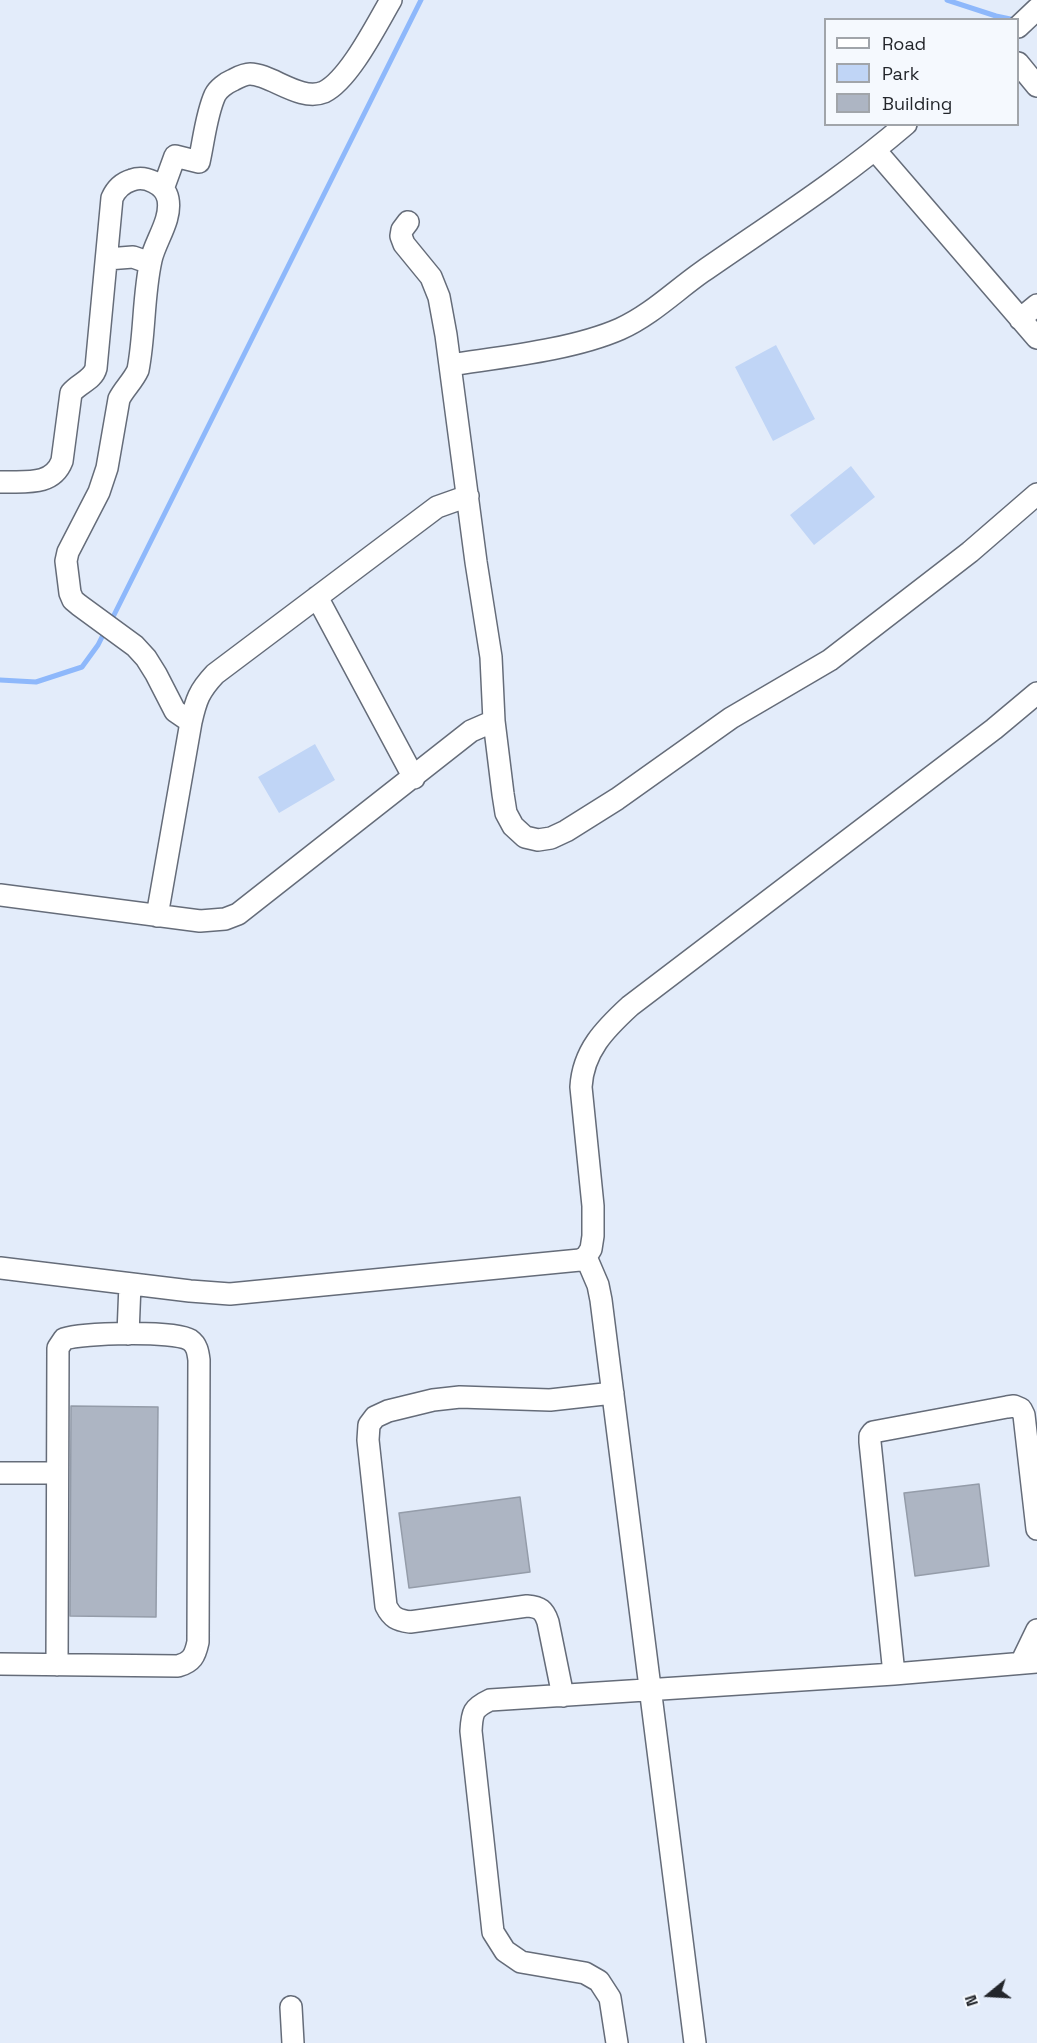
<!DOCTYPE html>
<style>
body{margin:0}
#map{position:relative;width:1037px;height:2043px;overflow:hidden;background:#e3ecfa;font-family:"Space Grotesk",sans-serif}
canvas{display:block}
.legend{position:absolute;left:824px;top:18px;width:195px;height:108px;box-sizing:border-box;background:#f5f9fe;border:2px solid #a1a5aa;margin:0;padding:8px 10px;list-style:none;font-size:18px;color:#23262b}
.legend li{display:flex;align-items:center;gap:12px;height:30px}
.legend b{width:30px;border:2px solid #a1a5aa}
.north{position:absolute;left:959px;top:1965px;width:60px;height:60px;-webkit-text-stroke:4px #f5f9fe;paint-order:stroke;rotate:252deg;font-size:16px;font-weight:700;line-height:24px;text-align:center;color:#23262b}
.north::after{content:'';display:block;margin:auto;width:21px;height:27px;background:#23262b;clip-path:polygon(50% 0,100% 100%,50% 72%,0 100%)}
</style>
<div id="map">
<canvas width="1037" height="2043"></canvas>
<ul class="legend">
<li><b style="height:8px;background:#fff"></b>Road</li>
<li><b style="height:16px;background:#c0d5f6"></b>Park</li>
<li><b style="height:16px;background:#adb5c3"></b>Building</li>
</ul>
<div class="north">N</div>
</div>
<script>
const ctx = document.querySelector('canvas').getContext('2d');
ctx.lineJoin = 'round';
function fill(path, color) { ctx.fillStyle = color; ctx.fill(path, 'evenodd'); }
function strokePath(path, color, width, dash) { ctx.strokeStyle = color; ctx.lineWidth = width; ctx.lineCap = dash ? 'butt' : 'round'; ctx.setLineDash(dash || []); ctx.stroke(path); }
fill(new Path2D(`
 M776 345 815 419 773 441 735 367Z
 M851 466 875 497 814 545 790 515Z
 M315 744 335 780 279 813 258 777Z`), '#c0d5f6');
strokePath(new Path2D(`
 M947 0 996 16 1015 20
 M110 623 421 0
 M0 680 36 682 82 667 98 645 105 631`), '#8eb8fb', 5);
const building = new Path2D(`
 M71 1406 158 1407 156 1617 70 1616Z
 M979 1484 989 1566 915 1576 904 1493Z
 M520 1497 530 1572 409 1588 399 1513Z`);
fill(building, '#adb5c3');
strokePath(building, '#949ca9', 1.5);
const minor = new Path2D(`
 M1018 27 1037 9
 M1018 63 1037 86
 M875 150 1037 338
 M163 189 175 156 199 162C204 140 206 115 215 95 218 89 226 83 233 80 237 78 244 74 250 74 271 74 300 102 324 92 349 80 377 24 391 0
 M408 222 402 230 401 236 404 244 431 277 439 297 446 335 476 562 491 657 494 721 503 794 506 813 513 826 525 837 538 840 551 838 566 831 617 799 731 718 830 660 970 552 1037 494
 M107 259 133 257 150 263
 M1020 319 1037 305
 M451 365C502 357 572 350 620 329 651 315 675 291 702 272 771 224 842 179 906 124
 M0 482C24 481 52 487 62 461L71 393C79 383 93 380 96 368L112 198C116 189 122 183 132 180 145 175 165 184 168 199 172 220 155 241 151 260 143 296 145 334 138 370 133 381 124 389 119 399L107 468 99 492 68 552 66 561 70 593 73 600 79 605 135 646 146 658 156 674 175 711 191 722
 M317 597 414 778
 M0 895 200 921 225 919 238 914 471 731 494 721
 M157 916 191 722C196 700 199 691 215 674L437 507 468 496
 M586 1257 598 1285 601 1300 695 2043
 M0 1268 190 1291 230 1294 580 1260 586 1257 591 1249 593 1236V1206L581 1087C583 1051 605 1029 630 1006L994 729 1037 693
 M128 1334 130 1284
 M0 1473H57
 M1021 1663 1037 1630
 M0 1664 178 1666C192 1662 195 1656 198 1642L199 1360C198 1352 197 1345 190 1340 174 1330 82 1333 64 1339L58 1348 57 1665
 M894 1674 870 1442V1436L873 1432 1007 1407 1014 1406 1021 1409 1024 1415 1037 1529
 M563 1696 548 1622C544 1610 540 1607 527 1606L410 1622C397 1620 392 1618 386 1606L368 1440 369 1425 375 1417 388 1411 433 1400 460 1397 550 1400 613 1393
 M291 2007 293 2043
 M617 2043 610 1998 599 1981 585 1973 521 1962 505 1951 493 1932 471 1731C472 1712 473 1708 490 1700L894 1674 1037 1662`);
strokePath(minor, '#656c79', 24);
strokePath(minor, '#fff', 21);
</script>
